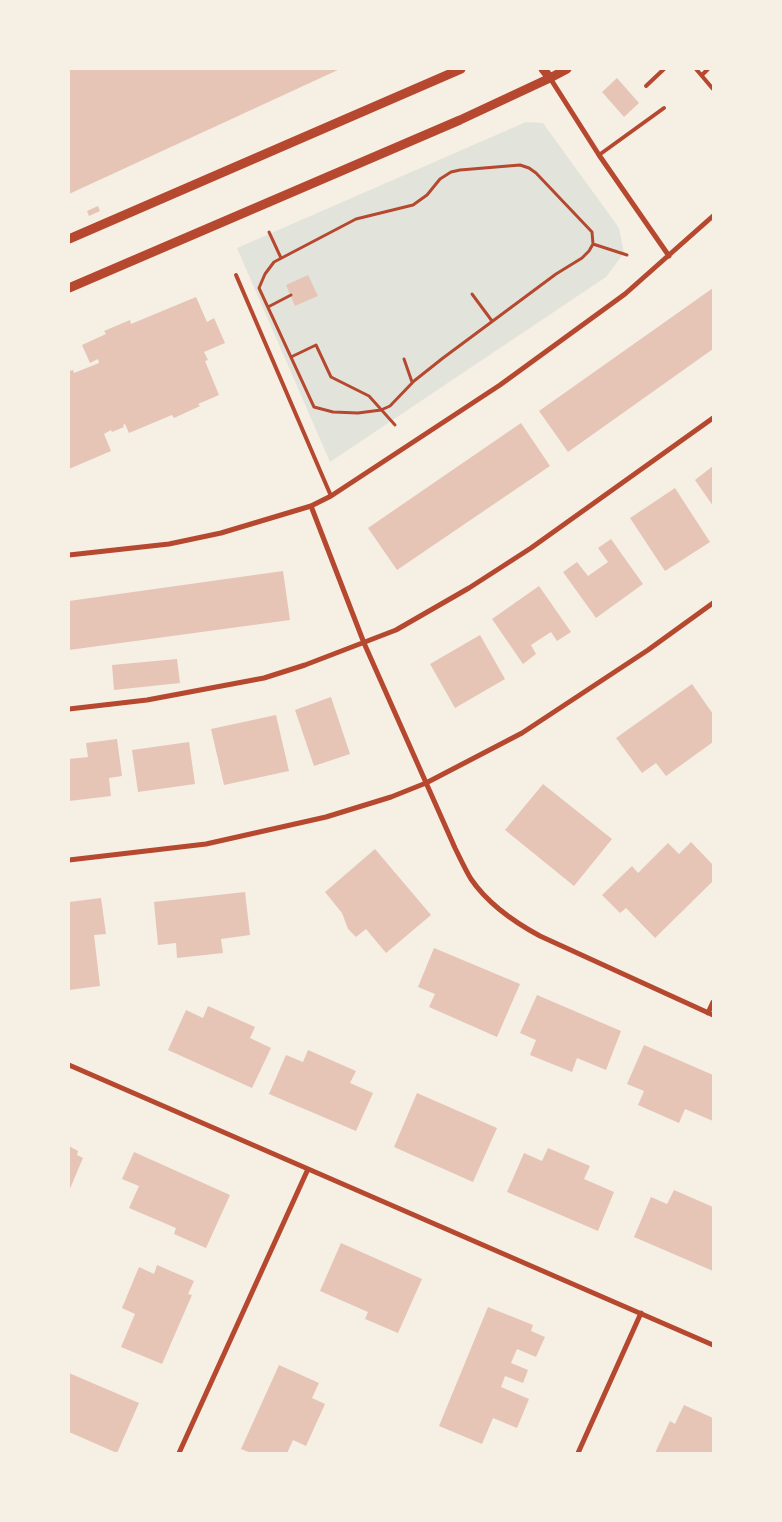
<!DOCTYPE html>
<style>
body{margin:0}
#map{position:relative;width:782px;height:1522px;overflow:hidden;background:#f6efe4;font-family:Signika,sans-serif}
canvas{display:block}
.frame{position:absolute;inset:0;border:70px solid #f6efe4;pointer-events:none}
</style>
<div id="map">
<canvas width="782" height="1522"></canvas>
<div class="frame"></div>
</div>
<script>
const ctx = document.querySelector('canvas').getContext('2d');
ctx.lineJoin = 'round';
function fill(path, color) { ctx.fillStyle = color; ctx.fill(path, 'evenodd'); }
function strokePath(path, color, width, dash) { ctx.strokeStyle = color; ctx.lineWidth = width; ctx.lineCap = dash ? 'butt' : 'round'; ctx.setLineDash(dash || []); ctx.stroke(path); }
fill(new Path2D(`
 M526 122 543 123 619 228 624 253 606 277 330 462 237 248Z`), '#e2e4dc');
fill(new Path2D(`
 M69 69H340L69 194Z
 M617 78 639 103 624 117 602 92Z
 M98 206 100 211 89 216 87 211Z
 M308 275 318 296 295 306 286 285Z
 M713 288V349L568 452 539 411Z
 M196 297 207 322 214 318 225 343 204 352 208 360 205 361 219 395 198 404 200 406 174 418 172 415 129 433 125 424 123 425 124 427 112 432 111 430 104 434 111 451 69 469V371L73 370 74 373 99 363 98 359 90 363 82 345 106 334 104 331 130 320 131 324Z
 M521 423 550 466 397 570 368 528Z
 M713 466V506L695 480Z
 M675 488 710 542 665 571 630 518Z
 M611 539 643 584 596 618 563 572 577 562 588 576 608 562 598 548Z
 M283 571 290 620 69 650V601Z
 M539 586 571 632 557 641 551 632 531 645 536 654 523 664 492 619Z
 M480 635 505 679 455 708 430 664Z
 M177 659 180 683 114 690 112 665Z
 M692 684 713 714V742L666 776 656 763 642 773 616 738Z
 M331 697 350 754 314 766 295 710Z
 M276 715 289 771 224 785 211 729Z
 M117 739 122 776 109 778 111 796 69 801V759L88 757 86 743Z
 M189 742 195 784 138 792 132 750Z
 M543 784 612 839 574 886 505 830Z
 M691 842 713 865V881L655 938 626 908 620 913 602 895 632 866 638 873 668 843 679 854Z
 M375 849 431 915 386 953 366 929 356 937 348 929 342 913 325 892Z
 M245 892 250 935 221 939 223 953 177 958 176 943 158 945 154 902Z
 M101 898 106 934 94 935 100 986 69 990V902Z
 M434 948 520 984 497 1037 429 1007 435 994 418 987Z
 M537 995 621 1031 606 1070 577 1058 572 1072 530 1055 536 1040 520 1033Z
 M208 1006 255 1027 250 1038 271 1048 252 1088 168 1050 186 1010 203 1018Z
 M644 1045 713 1075V1121L685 1109 679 1123 638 1105 644 1091 627 1084Z
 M308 1050 356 1071 350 1083 373 1093 356 1131 269 1094 286 1055 303 1062Z
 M417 1093 497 1128 473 1182 394 1147Z
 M69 1146 78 1151 77 1155 83 1158 69 1191Z
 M548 1148 590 1166 584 1179 614 1192 598 1231 507 1192 524 1153 542 1161Z
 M134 1152 230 1195 206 1248 174 1234 176 1228 129 1208 139 1186 122 1179Z
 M674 1190 713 1207V1271L634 1237 651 1197 667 1204Z
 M341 1243 422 1279 398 1333 365 1319 368 1312 320 1291Z
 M157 1265 194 1281 188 1294 192 1295 162 1364 121 1347 135 1314 122 1308 139 1267 154 1274Z
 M488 1307 533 1325 531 1331 545 1337 536 1357 517 1349 511 1363 528 1370 523 1383 505 1376 501 1387 529 1399 517 1428 493 1418 482 1444 439 1426Z
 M279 1365 319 1383 312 1398 325 1404 306 1446 293 1440 287 1453H251L241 1449Z
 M69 1373 139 1403 117 1453 69 1432Z
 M684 1405 713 1418V1453H655L670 1421 675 1424Z`), '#e6c5b7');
strokePath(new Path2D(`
 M520 165 529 168 536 173 592 232 593 244 589 251 582 258 556 274 443 358 414 381 390 406 381 410 358 413 333 412 314 407 259 288 265 274 274 262 356 219 413 205 427 195 440 179 451 172 460 170Z
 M269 232 281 258
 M593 244 627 255
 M472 294 492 321
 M268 307 291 295
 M291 357 316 345 331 377 369 396 395 425
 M404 359 412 382`), '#b5482f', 3);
strokePath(new Path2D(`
 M696 69 713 89
 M702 75 708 69
 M646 86 664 69
 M599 155 664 108
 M236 275 331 496`), '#b5482f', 4);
strokePath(new Path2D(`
 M550 78 599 155 669 256
 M311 506 364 643 455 848C460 858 465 869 471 879 488 904 514 922 540 936L713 1015
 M69 555 169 544 221 533 311 506 331 496 500 385 625 294 713 216
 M69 709 147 700 264 678 305 665 396 630 469 588 531 548 713 418
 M69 860 206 844 326 817 391 797 426 783 522 733 648 650 713 603
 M708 1013 713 1002
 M69 1065 713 1345
 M179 1453 308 1169
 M578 1453 641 1313`), '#b5482f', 5);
strokePath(new Path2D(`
 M543 69 550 78
 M69 239 461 69
 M69 288 460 120 550 78 567 69`), '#b5482f', 9);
</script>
